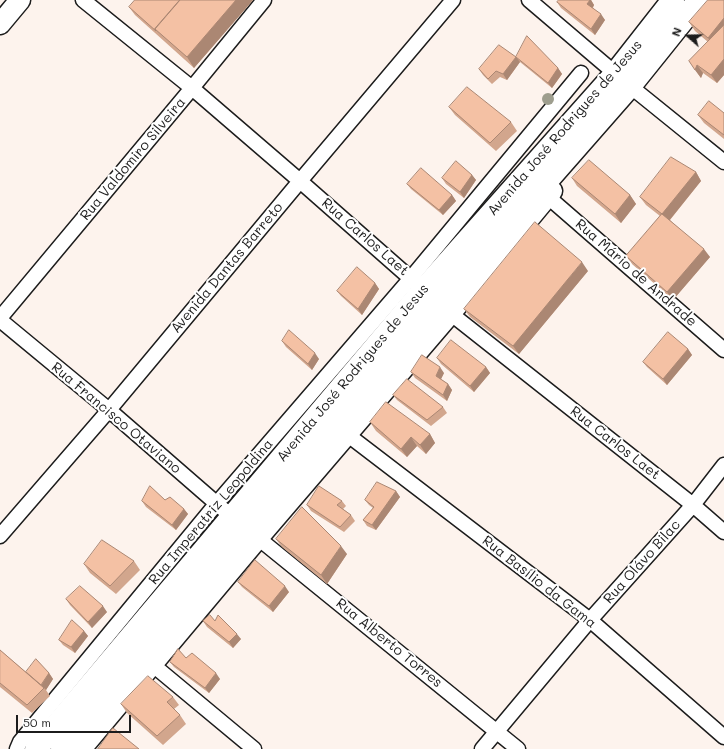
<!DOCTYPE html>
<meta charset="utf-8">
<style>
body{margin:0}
#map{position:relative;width:724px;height:749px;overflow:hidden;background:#fdf3ed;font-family:Mali,sans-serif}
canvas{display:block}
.north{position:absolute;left:668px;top:16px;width:40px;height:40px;-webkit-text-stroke:3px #fff;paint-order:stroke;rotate:290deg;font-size:11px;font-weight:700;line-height:16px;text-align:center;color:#1c1c1c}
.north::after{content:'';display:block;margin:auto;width:14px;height:18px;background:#1c1c1c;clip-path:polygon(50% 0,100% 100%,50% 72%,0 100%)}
.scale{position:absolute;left:16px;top:715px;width:115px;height:18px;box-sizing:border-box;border:2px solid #1c1c1c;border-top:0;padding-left:5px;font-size:12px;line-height:14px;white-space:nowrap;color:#1c1c1c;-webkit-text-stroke:3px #fff;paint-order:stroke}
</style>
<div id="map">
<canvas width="724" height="749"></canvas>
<div class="north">N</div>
<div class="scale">50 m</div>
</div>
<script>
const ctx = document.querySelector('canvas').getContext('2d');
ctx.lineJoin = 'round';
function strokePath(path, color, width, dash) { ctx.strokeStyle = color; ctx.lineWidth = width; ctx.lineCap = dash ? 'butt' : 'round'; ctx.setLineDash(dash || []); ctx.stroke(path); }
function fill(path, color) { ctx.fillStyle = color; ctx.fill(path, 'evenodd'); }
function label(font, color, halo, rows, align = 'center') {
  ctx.font = font + ' Mali,sans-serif'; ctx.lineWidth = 4; ctx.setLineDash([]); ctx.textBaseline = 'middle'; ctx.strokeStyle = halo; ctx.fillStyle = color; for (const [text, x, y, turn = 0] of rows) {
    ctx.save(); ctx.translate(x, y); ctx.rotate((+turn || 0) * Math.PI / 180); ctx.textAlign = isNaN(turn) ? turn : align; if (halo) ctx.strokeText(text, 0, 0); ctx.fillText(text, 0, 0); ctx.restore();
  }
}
const street = new Path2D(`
 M83 0 192 88 300 181 417 284
 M529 0 630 86 724 162
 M547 196 724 350
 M445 309 693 505 724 532
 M0 318 192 88 264 0
 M0 320 109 410 224 510
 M348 435 590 620 724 737
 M0 536 109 410 300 181 453 0
 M258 538 518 749
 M153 665 254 749
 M17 749 20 742 217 503 411 278 581 73
 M482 749 590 620 693 505 724 465`);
const secondary = new Path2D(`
 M0 24 20 0
 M81 749 258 538 450 314 552 191`);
const primary = new Path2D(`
 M36 749 424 289 615 74 673 0
 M62 749 439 304 630 86 699 0`);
strokePath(street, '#1c1c1c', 17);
strokePath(secondary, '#1c1c1c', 23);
strokePath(primary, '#1c1c1c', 25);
strokePath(street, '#fff', 14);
strokePath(secondary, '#fff', 20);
strokePath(primary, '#fff', 22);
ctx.fillStyle = '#9e9e8e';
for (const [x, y] of [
 [548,99]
]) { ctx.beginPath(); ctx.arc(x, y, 6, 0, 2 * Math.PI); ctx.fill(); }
fill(new Path2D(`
 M253 0 194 68 135 15 129 7Z
 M559 0H591L594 5 593 8 605 20 595 35 561 8 557 2Z
 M724 0V75L717 83 703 73 701 78 689 61 708 42 695 31 689 22Z
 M516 57 558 68 562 74 552 88 520 62 507 80 500 77 492 84 483 75 479 69Z
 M449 107 511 122 517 131 496 151 455 115Z
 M724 113V139L704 123 698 115Z
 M696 172 701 181 670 220 710 257 673 300 632 264 626 256 660 216 646 205 640 197Z
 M472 175 476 180 464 198 446 184 442 178Z
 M572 178 630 195 636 204 621 223 577 186Z
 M407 184 452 195 456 201 443 215 411 189Z
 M588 271 519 354 470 317 464 309Z
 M375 283 379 289 362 315 341 296 337 291Z
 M282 341 319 359 312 370 286 347Z
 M688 349 692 355 667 385 647 367 643 362Z
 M437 358 486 367 490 373 474 392 441 364Z
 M411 372 444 373 441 379 448 384 452 390 447 401 415 378Z
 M393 395 443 407 447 413 431 426 397 400Z
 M370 422 430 434 435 443 426 454 417 446 407 457 376 431Z
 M396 491 400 497 376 530 367 526 363 520 373 508 369 505 365 500Z
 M165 500 184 509 188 514 176 530 146 507 142 501Z
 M342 501 346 506 343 509 351 515 355 521 344 532 311 511 307 505Z
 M276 539 347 554 327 584 282 547Z
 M134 561 140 570 116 594 90 573 84 564Z
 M238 582 289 592 273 612 242 587Z
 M66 599 107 612 92 628 70 605Z
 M203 621H215L241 639 233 648 207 627Z
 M84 631 88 636 75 653 63 645 59 640Z
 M0 650 26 672 49 673 53 679 46 690 50 696 32 713 0 687Z
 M186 658 220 679 209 693 174 667 170 662Z
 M173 697 179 705 174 709 180 715 186 724 163 745 127 713 121 704Z`), '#d2a68d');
fill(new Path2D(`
 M236 0H253L194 68 187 57Z
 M590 0H591L594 5 591 10 587 4Z
 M601 14 605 20 595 35 591 29Z
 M724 18V33L714 47 708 38Z
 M516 57 520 62 507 80 503 74Z
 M724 59V75L717 83 711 75Z
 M697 65 703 73 701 78 695 70Z
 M558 68 562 74 552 88 548 83Z
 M696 172 701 181 668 222 662 214Z
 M472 175 476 180 464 198 460 192Z
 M452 195 456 201 443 215 439 210Z
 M630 195 636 204 621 223 615 214Z
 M704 249 710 257 673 300 667 292Z
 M582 262 588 271 519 354 513 346Z
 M375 283 379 289 362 315 358 309Z
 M688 349 692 355 667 385 663 379Z
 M315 353 319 359 312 370 308 364Z
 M440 367 444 373 440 381 436 376Z
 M486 367 490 373 474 392 470 386Z
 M448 384 452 390 447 401 443 395Z
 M430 434 435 443 426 454 420 445Z
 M411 437 417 446 407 457 401 449Z
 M396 491 400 497 376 530 372 525Z
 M184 509 188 514 176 530 172 525Z
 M341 546 347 554 327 584 321 575Z
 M285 586 289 592 273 612 269 606Z
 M103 606 107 612 92 628 88 622Z
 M84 631 88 636 75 653 71 647Z
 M237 634 241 639 233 648 229 642Z
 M49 673 53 679 46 690 44 688 41 686Z
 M216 673 220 679 209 693 205 688Z`), '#ab8773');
const building = new Path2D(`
 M135 0H180L155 29 156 31 129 7Z
 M180 0H236L187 57 155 29Z
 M559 0H590L587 4 601 14 591 29 557 2Z
 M708 0H724V18L708 38 689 22Z
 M724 25V59L711 75 697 65 695 70 689 61Z
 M527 36 558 68 548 83 516 57Z
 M499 45 516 57 503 74 496 71 488 79 479 69Z
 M467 87 511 122 490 143 449 107Z
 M709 101 724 113V135L698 115Z
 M671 157 696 172 662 214 640 197Z
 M589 160 630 195 615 214 572 178Z
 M456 161 472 175 460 192 442 178Z
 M421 168 452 195 439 210 407 184Z
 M662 214 704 249 667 292 626 256Z
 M535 222 582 262 513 346 464 309Z
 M357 267 375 283 358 309 337 291Z
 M289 330 315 353 308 364 282 341Z
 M668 332 688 349 663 379 643 362Z
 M451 340 486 367 470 386 437 358Z
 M422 355 440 367 436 376 448 384 443 395 411 372Z
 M407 379 443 407 427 420 393 395Z
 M386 402 430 434 420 445 411 437 401 449 370 422Z
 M377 482 396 491 372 525 363 520 374 507 365 500Z
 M150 486 165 500 170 497 184 509 172 525 142 501Z
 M319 486 342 501 337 505 351 515 340 527 307 505Z
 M302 507 341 546 321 575 276 539Z
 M102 540 134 561 110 586 84 564Z
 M255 560 285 586 269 606 238 582Z
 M80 586 103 606 88 622 66 599Z
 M210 615 215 621 218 615 237 634 229 642 203 621Z
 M72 620 84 631 71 647 59 640Z
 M178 649 186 658 192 653 216 673 205 688 170 662Z
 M0 650 44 688 27 705 0 683Z
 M36 659 49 673 41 685 26 672Z
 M148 676 173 697 167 702 180 715 157 736 121 704Z
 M113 728 139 749H98Z`);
fill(building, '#f4c1a4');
strokePath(building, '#ab8773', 1);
label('14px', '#1c1c1c', '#fff', [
 ["Avenida José Rodrigues de Jesus",565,128,-49],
 ["Rua Valdomiro Silveira",133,159,-50],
 ["Rua Carlos Laet",365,237,41],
 ["Avenida Dantas Barreto",227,268,-50],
 ["Rua Mário de Andrade",636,273,41],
 ["Avenida José Rodrigues de Jesus",353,373,-50],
 ["Rua Francisco Otaviano",116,418,40],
 ["Rua Carlos Laet",615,443,38],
 ["Rua Imperatriz Leopoldina",211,512,-50],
 ["Rua Olávo Bilac",642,562,-48],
 ["Rua Basílio da Gama",539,582,38],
 ["Rua Alberto Torres",389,643,39]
]);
</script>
